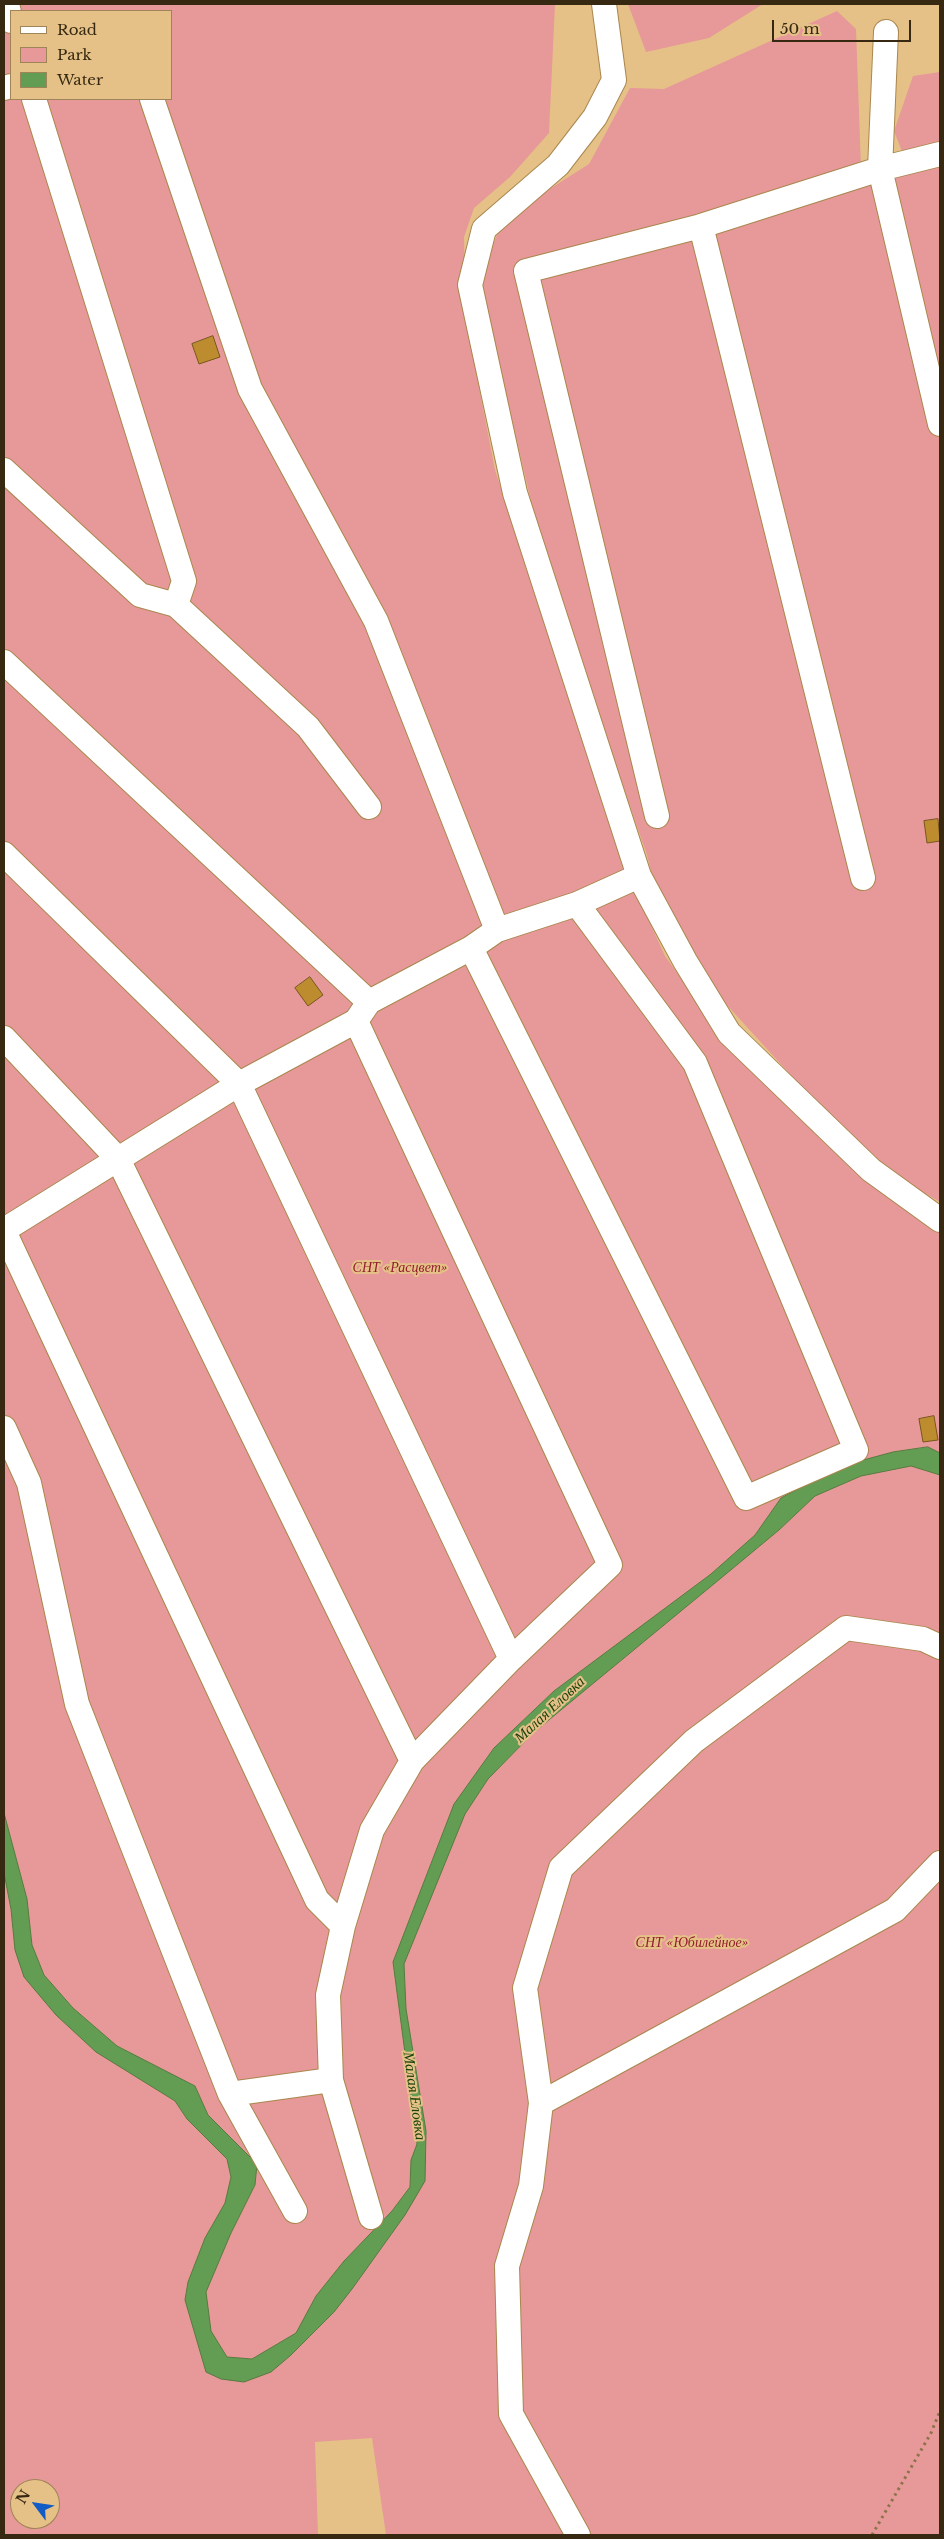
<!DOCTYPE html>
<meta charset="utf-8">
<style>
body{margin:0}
#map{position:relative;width:944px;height:2539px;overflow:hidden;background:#e5c187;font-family:"Libre Baskerville",serif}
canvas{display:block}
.frame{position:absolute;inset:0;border:5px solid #372911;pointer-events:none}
.legend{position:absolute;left:10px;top:10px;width:162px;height:90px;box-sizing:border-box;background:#e5c187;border:1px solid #9f8458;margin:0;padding:6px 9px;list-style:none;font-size:15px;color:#372911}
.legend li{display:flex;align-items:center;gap:10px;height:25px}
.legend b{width:25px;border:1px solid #9f8458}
.north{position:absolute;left:10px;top:2479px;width:50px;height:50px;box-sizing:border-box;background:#e5c187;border:1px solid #9f8458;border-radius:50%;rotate:301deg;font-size:14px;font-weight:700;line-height:20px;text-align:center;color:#372911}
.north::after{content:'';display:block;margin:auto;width:18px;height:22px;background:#115cc6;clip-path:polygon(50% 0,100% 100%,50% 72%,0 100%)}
.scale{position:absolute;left:772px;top:20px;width:139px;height:22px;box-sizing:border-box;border:2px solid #372911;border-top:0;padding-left:6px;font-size:15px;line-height:18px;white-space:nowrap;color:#372911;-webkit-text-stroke:4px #e5c187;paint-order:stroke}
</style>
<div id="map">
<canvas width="944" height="2539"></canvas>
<div class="frame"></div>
<ul class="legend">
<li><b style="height:6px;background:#fff"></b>Road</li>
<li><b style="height:14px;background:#e79899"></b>Park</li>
<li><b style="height:14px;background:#639d53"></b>Water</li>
</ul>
<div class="north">N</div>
<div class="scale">50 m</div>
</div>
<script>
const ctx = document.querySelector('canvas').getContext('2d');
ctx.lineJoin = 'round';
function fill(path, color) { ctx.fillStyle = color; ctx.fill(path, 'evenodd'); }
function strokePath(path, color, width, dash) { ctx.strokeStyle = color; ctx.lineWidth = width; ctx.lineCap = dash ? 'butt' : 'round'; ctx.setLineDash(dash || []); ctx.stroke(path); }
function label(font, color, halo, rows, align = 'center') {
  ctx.font = font + ' "Libre Baskerville",serif'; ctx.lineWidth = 4; ctx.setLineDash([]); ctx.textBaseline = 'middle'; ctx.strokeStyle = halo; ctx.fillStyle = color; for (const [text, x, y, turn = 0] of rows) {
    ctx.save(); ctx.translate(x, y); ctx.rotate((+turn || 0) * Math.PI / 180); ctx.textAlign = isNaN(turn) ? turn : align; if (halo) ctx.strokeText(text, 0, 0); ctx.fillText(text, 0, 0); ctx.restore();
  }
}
fill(new Path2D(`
 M4 4H555L549 133 510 177 474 208 464 237 466 320 495 470 574 711 636 892 665 956 736 1054 940 1227V1453L928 1447 893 1452 841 1466 781 1498 755 1535 711 1574 554 1691 494 1748 454 1804 393 1962 417 2144 411 2160 410 2187 392 2211 344 2261 316 2296 296 2333 252 2359 227 2357 211 2331 206 2292 231 2233 255 2186 257 2164 208 2115 195 2086 117 2046 73 2008 44 1975 32 1945 27 1899 4 1813ZM11 11H171V99H11Z
 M628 4H763L709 38 646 52Z
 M837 11 856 29 861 168 903 154 894 131 913 76 940 72V1202L869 1161 726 1004 658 899 647 855 546 566 479 278 504 218 589 164 630 88 664 89Z
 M911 1466 940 1475V2535H386L372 2438 315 2442 318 2535H4V1873L11 1909 15 1950 142 2079 175 2101 187 2119 227 2159 231 2177 225 2203 205 2238 188 2282 185 2300 206 2372 291 2355 334 2312 405 2215 426 2157V2131L406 2009 404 1964 465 1814 488 1779 533 1733 732 1569 779 1530 815 1496 861 1476ZM20 2489H50V2519H20Z`), '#e79899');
const water = new Path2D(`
 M928 1447 940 1453V1475L911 1466 861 1476 815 1496 779 1530 732 1569 533 1733 488 1779 465 1814 404 1964 406 2009 426 2131 425 2181 405 2215 352 2289 334 2312 291 2355 271 2372 244 2382 221 2379 206 2372 185 2300 188 2282 205 2238 225 2203 231 2177 227 2159 187 2119 175 2101 96 2052 56 2015 24 1977 15 1950 11 1909 4 1873V1813L27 1899 32 1945 44 1975 73 2008 117 2046 195 2086 208 2115 257 2164 255 2185 231 2233 206 2292 211 2331 227 2357 252 2359 296 2333 316 2296 344 2261 392 2211 410 2187 411 2160 417 2144 393 1962 454 1804 494 1748 554 1691 711 1574 755 1535 781 1498 841 1466 893 1452Z`);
fill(water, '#639d53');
strokePath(water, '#567a3f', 1);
const building = new Path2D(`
 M213 336 220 357 199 364 192 344Z
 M938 819 940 841 927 843 924 821Z
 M310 977 323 995 308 1006 295 988Z
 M934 1416 938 1440 923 1442 919 1419Z`);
fill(building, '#bd8c2f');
strokePath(building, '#77571c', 1);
const minor = new Path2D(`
 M7 4 11 21
 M604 4 614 80 595 117 558 165 484 229 470 285 515 493 639 876 685 961 729 1033 871 1170 940 1220
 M886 32 880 169 940 424
 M4 88 11 86
 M34 99 184 581 176 605
 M152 99 250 389 376 621 497 930
 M701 226 863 878
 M4 470 140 595 176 605 308 727 369 807
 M4 662 369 1002
 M657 816 526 271 701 226 880 169 940 154
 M4 854 239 1084 511 1659
 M471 948 746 1498 856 1450 695 1063 577 904
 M356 1021 610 1565 511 1659 412 1761 372 1830 343 1926 328 1995 331 2080 371 2217
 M4 1038 118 1159 412 1761
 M4 1230 239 1084 356 1021 369 1002 471 948 497 930 577 904 639 876
 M4 1231 317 1900 343 1926
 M4 1428 29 1483 77 1704 230 2094 295 2211
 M230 2094 331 2080
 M541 2103 895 1910 940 1863
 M578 2535 511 2414 507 2266 531 2186 541 2103 525 1988 561 1868 694 1741 846 1628 923 1639 940 1647`);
strokePath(minor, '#a9874e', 26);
strokePath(new Path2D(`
 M872 2535 931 2433 940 2411`), '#8c734a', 3, [2.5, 4]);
strokePath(minor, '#fff', 24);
label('italic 14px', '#921d2e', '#e5c187', [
 ["СНТ «Расцвет»",400,1268],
 ["СНТ «Юбилейное»",692,1943]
]);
label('italic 15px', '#1a410d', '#e5c187', [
 ["Малая Еловка",550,1710,-43],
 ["Малая Еловка",414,2096,82]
]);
</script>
